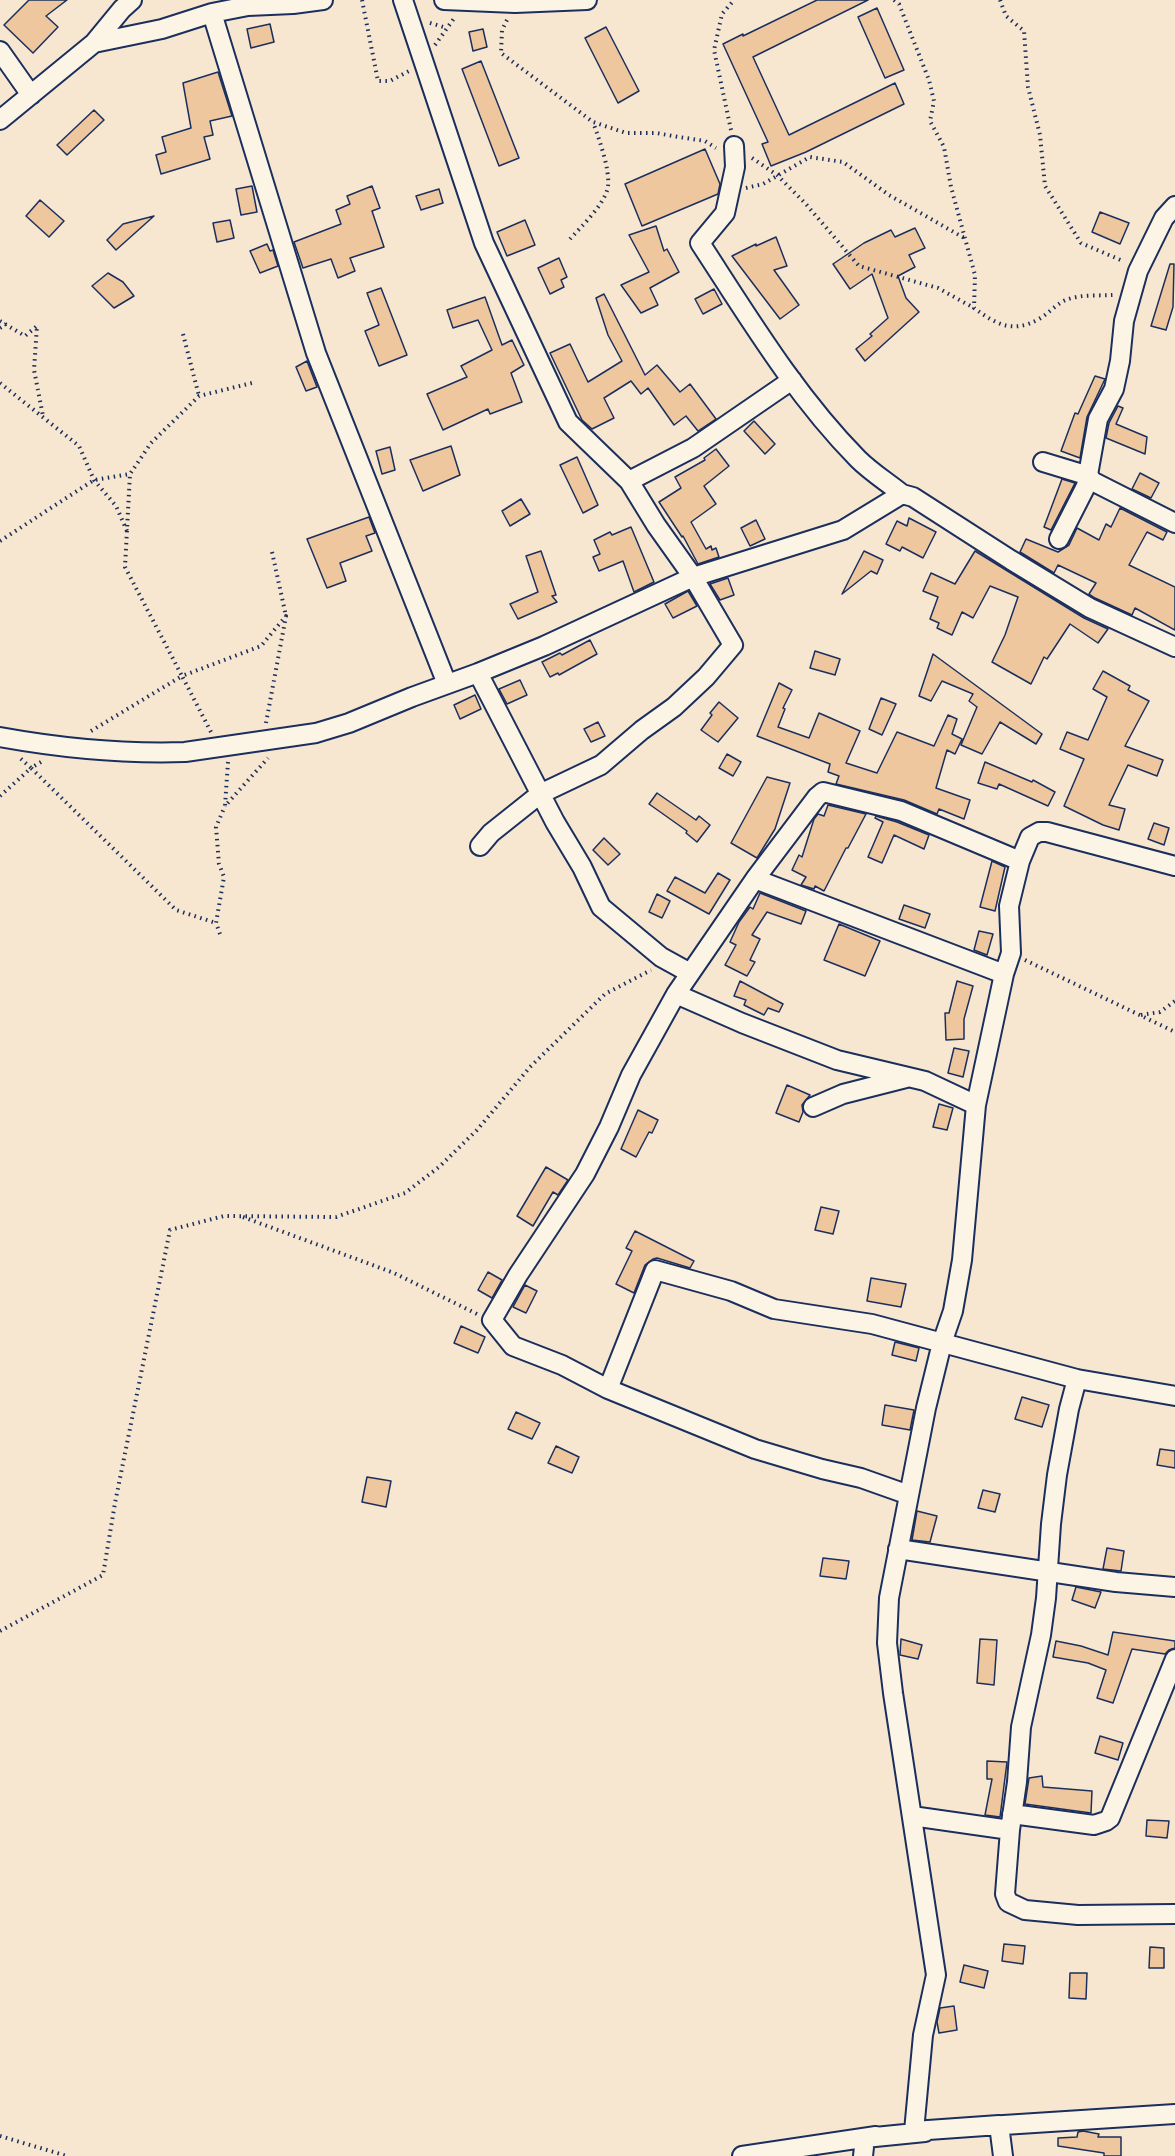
<!DOCTYPE html>
<style>
body{margin:0}
canvas{display:block;background:#f8e7d0}
</style>
<canvas width="1175" height="2156"></canvas>
<script>
const ctx = document.querySelector('canvas').getContext('2d');
ctx.lineJoin = 'round';
function fill(path, color) { ctx.fillStyle = color; ctx.fill(path, 'evenodd'); }
function strokePath(path, color, width, dash) { ctx.strokeStyle = color; ctx.lineWidth = width; ctx.lineCap = dash ? 'butt' : 'round'; ctx.setLineDash(dash || []); ctx.stroke(path); }
const building = new Path2D(`
 M29 0H67L46 16 58 27 33 53 4 25Z
 M817 0H868L753 57 789 135 895 83 904 104 806 152 771 166 762 144 768 142 723 44 743 34V36Z
 M877 8 904 70 885 78 858 17Z
 M270 24 274 42 251 48 247 29Z
 M606 27 639 91 618 103 585 38Z
 M483 29 487 47 473 51 469 32Z
 M481 61 519 158 499 166 462 69Z
 M218 72 232 116 210 121 213 135 204 137 210 159 161 174 156 155 166 152 162 137 191 128 183 83Z
 M94 110 104 120 67 155 57 145Z
 M705 149 720 184 718 194 642 226 625 184Z
 M252 186 257 212 241 215 236 189Z
 M372 186 380 208 372 211 384 247 350 258 355 271 338 278 331 259 303 268 294 242 341 224 336 210 350 204 347 196Z
 M439 189 443 203 421 210 416 196Z
 M40 200 64 221 49 237 26 216Z
 M1100 212 1129 223 1120 244 1092 232Z
 M154 216 116 250 107 240 123 224Z
 M230 220 234 238 217 242 213 223Z
 M525 220 535 245 507 256 497 232Z
 M656 226 664 251 667 249 679 272 650 288 658 305 641 313 621 285 649 272 629 235Z
 M915 228 925 248 909 255 915 267 898 276 906 298 919 312 865 361 856 349 872 336 870 334 888 318 872 274 850 289 833 264 864 243 891 230 895 237Z
 M776 237 787 266 774 270 799 305 780 319 732 256 756 244V246Z
 M267 244 270 251 273 250 278 266 260 273 250 251Z
 M559 258 567 277 561 280 564 287 550 294 538 268Z
 M1170 264H1174L1173 307 1166 330 1151 326Z
 M108 273 123 282 134 296 114 308 92 286Z
 M381 288 407 355 379 366 365 331 379 325 367 293Z
 M714 289 722 304 703 314 695 299Z
 M604 294 645 375 657 365 680 392 690 384 716 419 698 431 686 416 674 425 648 388 641 394 631 381 604 398 614 418 592 429 582 420 550 353 570 344 588 382 622 361 608 335 596 298Z
 M485 297 502 345 512 340 524 365 511 373 522 402 490 414 488 409 443 430 427 394 467 377 461 366 492 350 478 320 453 328 447 310Z
 M307 361 317 387 306 391 296 367Z
 M1095 376 1105 379 1087 417 1080 458 1061 451 1075 413 1078 414Z
 M1118 406 1123 408 1116 424 1147 437 1145 454 1106 438 1109 423Z
 M754 421 775 444 765 454 744 431Z
 M451 446 460 475 423 491 410 460Z
 M390 447 395 470 382 474 376 451Z
 M716 449 729 466 704 486 716 504 691 522 706 549 711 546 712 550 716 548 719 557 698 564 683 536 682 537 659 502 681 488 675 477 705 460 704 458Z
 M577 457 598 505 583 513 560 465Z
 M1140 473 1159 483 1151 498 1132 489Z
 M1062 479 1075 483 1051 530 1044 527Z
 M521 499 530 514 510 526 502 511Z
 M1120 508 1167 532 1163 540 1147 532 1129 565 1175 587V630L1135 608 1132 615 1095 598 1089 594 1096 583 1058 565 1054 573 1020 552 1026 539 1058 552 1069 545 1077 528 1099 540 1106 524 1111 527Z
 M369 517 375 533 366 536 372 551 340 563 346 581 327 588 307 539Z
 M909 518 936 532 923 558 902 547 900 551 886 544 897 521 907 526Z
 M756 520 765 539 750 546 741 528Z
 M631 527 654 582 634 592 623 561 599 571 593 557 600 554 594 540 610 532 612 535Z
 M541 551 556 595 552 596 557 602 518 619 510 604 538 592 526 556Z
 M864 551 883 560 877 574 871 571 842 594Z
 M975 551 1084 618 1108 629 1098 643 1070 624 1047 659 1044 657 1031 684 992 662 1005 635 1018 597 990 586 973 618 962 612 952 635 937 628 939 623 930 619 938 597 923 591 931 573 955 584Z
 M728 578 734 595 720 600 710 584Z
 M688 591 697 606 673 618 665 604Z
 M590 640 597 654 559 675 558 673 550 677 542 662 560 653 562 655Z
 M815 651 840 659 835 675 810 668Z
 M933 654 1042 734 1036 744 1000 722 982 754 961 745 977 707 969 701 973 694 942 681 931 701 919 696Z
 M1103 671 1130 686 1128 690 1149 701 1125 746 1163 760 1157 776 1128 765 1109 805 1125 809 1119 830 1103 825 1064 806 1084 759 1060 749 1067 732 1088 740 1107 697 1093 689Z
 M520 680 527 695 507 704 499 689Z
 M779 683 792 690 783 708 785 709 778 727 809 738 819 713 860 731 846 763 877 773 897 732 934 746 948 715 957 719 952 734 962 739 955 754 947 750 936 788 970 800 964 819 939 809 937 814 904 800 836 784 839 776 828 772 830 764 757 736Z
 M475 695 481 709 460 719 454 705Z
 M881 698 896 704 882 735 869 729Z
 M719 702 738 718 718 742 701 730 712 715 710 713Z
 M598 722 605 736 591 742 584 729Z
 M727 754 741 762 733 776 719 768Z
 M985 762 1032 782 1033 780 1055 792 1048 806 999 784 997 789 978 783Z
 M767 777 790 783 775 829 757 858 731 843Z
 M657 793 696 820 699 816 710 825 697 842 686 833 687 831 649 804Z
 M828 805 866 814 848 848H846L824 891 815 886 814 889 801 885 806 877 792 870 799 855 802 857 814 819 818 814 824 816Z
 M876 816 897 822 929 835 924 849 894 835 882 863 868 857 883 822 875 818Z
 M1154 823 1169 828 1164 845 1148 839Z
 M604 838 620 854 608 865 593 850Z
 M992 861 1005 867 995 911 980 907Z
 M718 873 730 880 709 914 667 891 675 877 705 893Z
 M760 893 806 911 801 924 767 912 752 935 760 939 750 960 755 962 747 976 725 965 736 945 730 942 739 922 750 907 753 909Z
 M657 894 670 901 662 918 649 912Z
 M904 905 930 914 925 928 899 919Z
 M839 924 880 941 865 976 824 960Z
 M979 931 993 934 987 955 974 950Z
 M740 981 783 1004 779 1012 768 1008 764 1015 744 1005 746 1000 734 996Z
 M957 981 973 986 964 1019V1039L946 1040 945 1013H949Z
 M954 1048 969 1051 963 1077 948 1073Z
 M787 1085 810 1095 802 1105 803 1112 799 1122 776 1113Z
 M939 1104 953 1108 947 1130 933 1127Z
 M638 1110 658 1120 652 1133 649 1132 636 1157 621 1149Z
 M546 1167 568 1180 558 1195 553 1192 533 1226 517 1216Z
 M821 1207 839 1211 833 1234 815 1230Z
 M635 1231 694 1261 690 1268 657 1258 653 1259 645 1265 634 1293 616 1284 632 1251 626 1248Z
 M488 1272 502 1280 492 1298 478 1290Z
 M871 1278 906 1284 901 1307 867 1301Z
 M525 1285 537 1291 526 1313 513 1307Z
 M461 1326 485 1337 478 1353 454 1343Z
 M895 1342 919 1348 916 1361 892 1355Z
 M1022 1397 1049 1405 1042 1427 1015 1419Z
 M885 1405 914 1410 910 1430 882 1425Z
 M516 1412 540 1423 532 1439 508 1429Z
 M556 1446 579 1457 572 1473 548 1463Z
 M1160 1449 1175 1451V1468L1157 1465Z
 M367 1477 391 1481 386 1507 362 1502Z
 M983 1490 1000 1494 995 1512 978 1508Z
 M917 1511 937 1516 930 1542 912 1540Z
 M1107 1548 1124 1551 1121 1571 1103 1569Z
 M823 1558 849 1561 846 1579 820 1576Z
 M1076 1587 1101 1592 1095 1608 1072 1600Z
 M1113 1632 1175 1641V1648L1169 1650 1165 1654 1132 1649 1113 1703 1097 1698 1106 1670 1088 1663 1053 1657 1056 1641 1081 1646 1108 1655Z
 M901 1639 922 1645 918 1659 900 1655Z
 M980 1639 997 1640 994 1685 977 1683Z
 M1100 1736 1123 1743 1118 1760 1095 1753Z
 M987 1761 1007 1762 1000 1817 985 1815 992 1779H987Z
 M1042 1776 1043 1787 1092 1791 1091 1813 1025 1804 1029 1778Z
 M1147 1820 1169 1821 1167 1838 1146 1836Z
 M1004 1944 1025 1946 1023 1964 1002 1961Z
 M1150 1947 1164 1948V1968H1149Z
 M964 1965 988 1971 984 1988 960 1982Z
 M1070 1973H1087L1086 1999 1069 1998Z
 M954 2006 957 2030 939 2033 937 2022 940 2008Z
 M1083 2131 1099 2134 1098 2137H1121V2156H1104V2153L1058 2146V2138L1077 2137 1078 2132Z`);
fill(building, '#efc79f');
strokePath(building, '#1b2f5e', 1.5);
const minor = new Path2D(`
 M403 0 484 243 568 422 629 481 656 525 693 577 733 645 706 677 674 707 642 730 601 765 540 794 491 833 480 846
 M444 0 515 3 587 0
 M212 13 316 353 447 684
 M94 43 162 29 212 13 248 6 293 4 323 0
 M0 51 31 95
 M0 120 94 43 122 9 132 0
 M734 146 735 167 725 213 700 243C749 318 795 395 858 459 871 472 887 482 902 494
 M1043 462 1089 476 1092 481 1175 523
 M629 481 693 448 792 380
 M1059 539 1086 486 1098 419 1114 389 1120 361 1124 321 1138 271 1164 218 1175 206
 M478 673 555 822 582 867 601 907 661 957 690 973
 M0 737C61 748 123 754 185 752L316 733 349 723 412 697 478 673 544 646 693 577 843 530 902 494 913 497 1011 560 1090 608 1175 647
 M755 879 1004 974
 M676 994 742 1023 837 1060 925 1081 976 1105
 M813 1107 843 1094 906 1078
 M608 1389 655 1270 731 1291 774 1309 872 1324 1077 1379 1175 1396
 M909 1495 861 1478 822 1469 755 1449 608 1389 562 1365 513 1346 492 1320 518 1275 585 1174 609 1127 631 1075 676 994 755 879 817 797 823 792 901 811 1020 861
 M898 1549 1116 1582 1175 1587
 M1012 1814 1094 1825 1106 1821 1110 1818 1175 1659
 M912 1816 1010 1830 1005 1894 1008 1902 1025 1910 1078 1915 1175 1914
 M1010 1830 1017 1782 1021 1727 1041 1635 1046 1598 1051 1524 1057 1475 1069 1409 1077 1379
 M988 2126 1175 2114
 M742 2156 876 2136
 M863 2156 865 2138 925 2132
 M1003 2156 999 2125 914 2131 923 2035 936 1975 893 1693 887 1643 889 1598 926 1408 942 1343 953 1311 962 1260 976 1105 1004 974 1011 953 1009 906 1020 861 1030 837 1039 832H1047L1175 866`);
strokePath(minor, '#1b2f5e', 22);
strokePath(new Path2D(`
 M362 0 378 81H390L409 71
 M894 0 899 4 929 80 934 101 930 121 944 147 951 187 975 275 974 308C996 324 1012 334 1039 319 1048 314 1056 304 1066 300 1080 294 1098 296 1113 295
 M1000 0 1006 16 1024 31 1028 87 1040 135 1045 186 1081 243 1123 261
 M507 20 502 30 501 53 593 122 626 133H656L679 137 705 141 716 148
 M430 23 447 28
 M435 45 455 17
 M731 130 714 50 722 14 734 0
 M752 158 777 175 805 203 859 266 938 288 974 308
 M746 188 763 184 810 157 843 162 889 195 966 239
 M570 239C581 227 606 203 608 186 610 169 599 139 593 122
 M0 321 25 336 37 326 34 370 43 416
 M0 328 6 324
 M183 334 199 396
 M0 383 79 446 94 480 116 506 127 531
 M0 541 94 480 130 474
 M272 552 286 616
 M91 731 182 676 125 567 130 474 151 443 199 396 256 382
 M211 732 182 676 261 646 286 616 266 723
 M41 762 31 768 176 910 216 923
 M228 762 225 806 268 758
 M0 796 31 768 20 758
 M220 934 216 923 224 877 219 864 216 827 225 806
 M1025 960 1175 1032
 M1141 1015 1160 1012 1175 1001
 M243 1217 394 1273 477 1314
 M0 1631 103 1575 115 1503 170 1230 224 1216 336 1217 405 1193 439 1167 477 1130 530 1067 605 994 651 970
 M0 2136 67 2156`), '#1b2f5e', 4, [1.5, 4.5]);
strokePath(minor, '#fcf5e5', 18);
</script>
